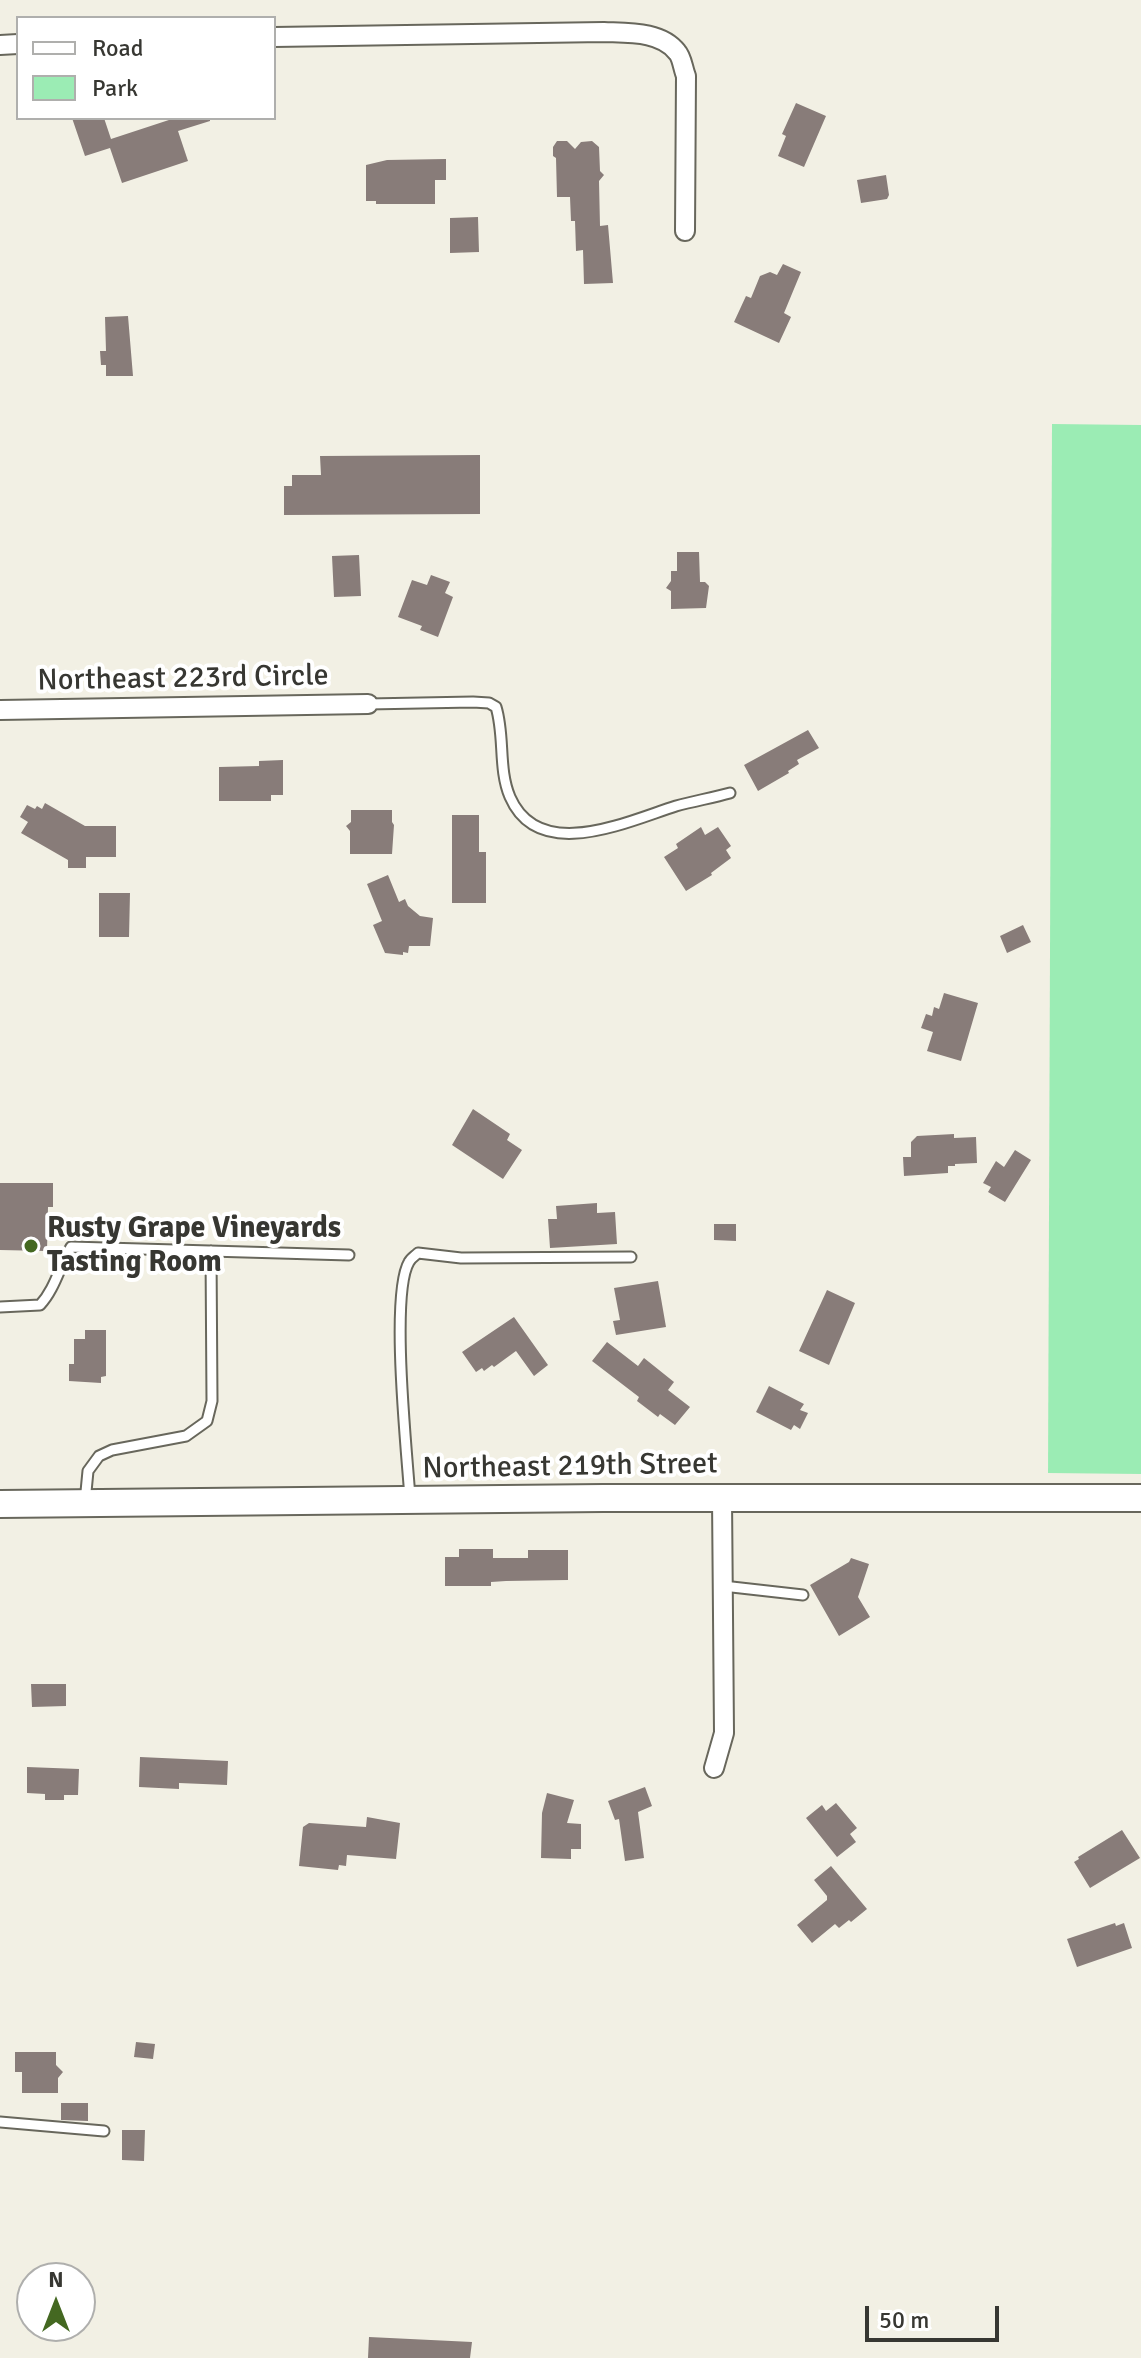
<!DOCTYPE html>
<style>
body{margin:0}
#map{position:relative;width:1141px;height:2358px;overflow:hidden;background:#f2f0e4;font-family:Signika,sans-serif}
canvas{display:block}
.legend{position:absolute;left:16px;top:16px;width:260px;height:104px;box-sizing:border-box;background:#fff;border:2px solid #afafad;margin:0;padding:10px 14px;list-style:none;font-size:24px;color:#373732}
.legend li{display:flex;align-items:center;gap:16px;height:40px}
.legend b{width:40px;border:2px solid #afafad}
.north{position:absolute;left:16px;top:2262px;width:80px;height:80px;box-sizing:border-box;background:#fff;border:2px solid #afafad;border-radius:50%;rotate:0deg;font-size:22px;font-weight:700;line-height:32px;text-align:center;color:#373732}
.north::after{content:'';display:block;margin:auto;width:28px;height:36px;background:#446821;clip-path:polygon(50% 0,100% 100%,50% 72%,0 100%)}
.scale{position:absolute;left:865px;top:2306px;width:134px;height:36px;box-sizing:border-box;border:4px solid #373732;border-top:0;padding-left:10px;font-size:24px;line-height:28px;white-space:nowrap;color:#373732;-webkit-text-stroke:6px #fff;paint-order:stroke}
</style>
<div id="map">
<canvas width="1141" height="2358"></canvas>
<ul class="legend">
<li><b style="height:10px;background:#fff"></b>Road</li>
<li><b style="height:22px;background:#9becb4"></b>Park</li>
</ul>
<div class="north">N</div>
<div class="scale">50 m</div>
</div>
<script>
const ctx = document.querySelector('canvas').getContext('2d');
ctx.lineJoin = 'round';
function fill(path, color) { ctx.fillStyle = color; ctx.fill(path, 'evenodd'); }
function strokePath(path, color, width, dash) { ctx.strokeStyle = color; ctx.lineWidth = width; ctx.lineCap = dash ? 'butt' : 'round'; ctx.setLineDash(dash || []); ctx.stroke(path); }
function label(font, color, halo, rows, align = 'center') {
  ctx.font = font + ' Signika,sans-serif'; ctx.lineWidth = 8; ctx.setLineDash([]); ctx.textBaseline = 'middle'; ctx.strokeStyle = halo; ctx.fillStyle = color; for (const [text, x, y, turn = 0] of rows) {
    ctx.save(); ctx.translate(x, y); ctx.rotate((+turn || 0) * Math.PI / 180); ctx.textAlign = isNaN(turn) ? turn : align; if (halo) ctx.strokeText(text, 0, 0); ctx.fillText(text, 0, 0); ctx.restore();
  }
}
fill(new Path2D(`
 M1052 424 1141 425V1474L1048 1473Z`), '#9becb4');
fill(new Path2D(`
 M796 103 826 116 804 167 778 156 786 136 782 134Z
 M72 118H104L111 139 175 118H210V121L178 131 188 161 122 183 110 148 85 156Z
 M557 141H567L575 149 581 142 592 141 599 147 600 171 604 175 599 181 600 226 608 225 613 283 584 284 583 250 576 251 575 221H571L570 197H557L556 158 553 156V147Z
 M446 159V180H435V204H376V201H366V165L387 160Z
 M886 175 889 195 887 199 861 203 857 180Z
 M478 217 479 252 450 253V218Z
 M783 264 801 272 784 313 791 317 779 343 734 322 746 296 751 298 760 276 770 272 777 275Z
 M128 316 133 376H106V365H101L100 351H106L105 317Z
 M480 455V514L284 515V486H292V475H321L320 456Z
 M677 552H699L700 582H705L709 586 706 608 671 609V591L666 588 671 581V571H677Z
 M359 555 361 596 334 597 332 556Z
 M431 575 450 582 445 593 453 597 438 637 420 630 422 626 398 617 412 580 427 585Z
 M808 730 819 748 797 760 799 764 788 771 789 773 758 791 744 765Z
 M283 760V795H271V801H219V767L259 766V761Z
 M45 803 85 826H116V857H86V868H68V860L21 833 28 822 20 817 27 805 35 809 37 806 42 809Z
 M351 810H392V822L394 825 392 854H350V831L346 826 351 822Z
 M452 815H479V852H486V903H452Z
 M701 827 705 835 718 827 731 846 726 850 731 858 711 873 712 875 686 891 664 857 678 848 676 844Z
 M388 875 399 902 405 899 408 906 420 916 433 918 430 946H409L408 953 403 952V955L385 953 373 925 382 921 367 884Z
 M99 893H130L129 937H99Z
 M1023 925 1031 942 1007 953 1000 936Z
 M944 993 978 1003 961 1061 927 1051 933 1032 921 1028 926 1014 932 1016 934 1007 939 1009Z
 M473 1109 510 1134 507 1140 522 1150 503 1179 452 1145Z
 M954 1134V1138L976 1137 977 1163 955 1164V1166H948V1173L904 1176 903 1157H911V1142L917 1136Z
 M1015 1150 1031 1160 1005 1202 988 1192 991 1187 983 1183 996 1161 1004 1167Z
 M0 1183H53V1207H48L47 1251 0 1250Z
 M597 1203V1213L615 1212 617 1244 550 1248 548 1219H557L556 1206Z
 M714 1224H736V1241L714 1240Z
 M658 1281 666 1327 616 1335 613 1321 620 1320 614 1288Z
 M827 1290 855 1303 829 1365 799 1351Z
 M514 1317 548 1365 534 1376 516 1351 494 1367 492 1365 484 1371 482 1368 476 1372 462 1352Z
 M85 1330H106V1376L101 1377V1383L69 1381V1364H74V1339H85Z
 M607 1342 638 1366 644 1358 674 1382 668 1390 690 1407 675 1425 660 1414 658 1417 637 1401 639 1397 592 1361Z
 M769 1386 804 1404 800 1410 808 1413 800 1429 794 1425 791 1430 756 1412Z
 M459 1549H493V1558H528V1550H568V1580L506 1581 491 1582V1586H445V1557H459Z
 M851 1558 869 1564 858 1597 870 1617 839 1636 810 1585 849 1562Z
 M31 1684H66V1706L32 1707Z
 M140 1757 228 1761 227 1785 179 1783V1789L139 1787Z
 M27 1767 79 1769 78 1795H64V1800H45V1794L27 1793Z
 M645 1787 652 1806 638 1812 644 1858 625 1861 619 1819 615 1820 608 1801Z
 M547 1793 574 1800 567 1823 581 1824V1849H571V1859L541 1858 542 1813Z
 M836 1803 857 1828 850 1834 856 1842 837 1857 806 1818 822 1805 826 1811Z
 M367 1817 400 1823 396 1859 347 1855 346 1866 339 1865 338 1870 299 1866 303 1827 309 1823 366 1827Z
 M1122 1830 1140 1858 1090 1888 1074 1862 1079 1859 1078 1857Z
 M831 1866 867 1909 851 1922 849 1920 839 1928 835 1924 812 1943 797 1925 827 1900V1896L814 1880Z
 M1115 1923 1116 1926 1124 1923 1132 1948 1077 1967 1067 1939Z
 M136 2042 155 2044 153 2059 134 2057Z
 M15 2052H56V2065L63 2072 58 2078V2093H22V2072H15Z
 M61 2103H88V2121L61 2120Z
 M122 2130H145L144 2161 122 2160Z
 M369 2337 472 2342 470 2358H368Z`), '#887c79');
const lane = new Path2D(`
 M368 704 473 702 489 703 496 707C505 736 498 769 510 797 539 864 628 821 676 806 694 801 712 798 730 793
 M0 1307 40 1305C55 1289 60 1265 71 1247L349 1255
 M410 1498C407 1453 390 1294 409 1262 411 1258 415 1256 418 1253L461 1258 631 1257
 M85 1502 88 1471 99 1456 112 1450 186 1436 207 1421 212 1401 211 1251
 M723 1586 803 1595
 M0 2122 104 2131`);
const street = new Path2D(`
 M274 37 604 32C628 33 661 31 677 52 682 57 683 69 686 76L685 231
 M0 45 18 44
 M0 710 368 704
 M714 1768 724 1733 722 1498`);
const secondary = new Path2D(`
 M0 1504 603 1498H1141`);
strokePath(lane, '#68675c', 13);
strokePath(street, '#68675c', 22);
strokePath(secondary, '#68675c', 30);
strokePath(lane, '#fff', 9);
strokePath(street, '#fff', 18);
strokePath(secondary, '#fff', 26);
for (const [x, y, r, color] of [
 [31,1246,8,"#446821"]
]) { const dot = new Path2D(); dot.arc(x, y, r, 0, 2 * Math.PI); ctx.fillStyle = color; ctx.fill(dot); strokePath(dot, '#fff', 3); }
label('30px', '#373732', '#fff', [
 ["Northeast 223rd Circle",183,679,-1],
 ["Northeast 219th Street",570,1467,-1]
]);
label('bold 30px', '#373732', '#fff', [
 ["Rusty Grape Vineyards",47,1229],
 ["Tasting Room",47,1263]
], 'left');
</script>
